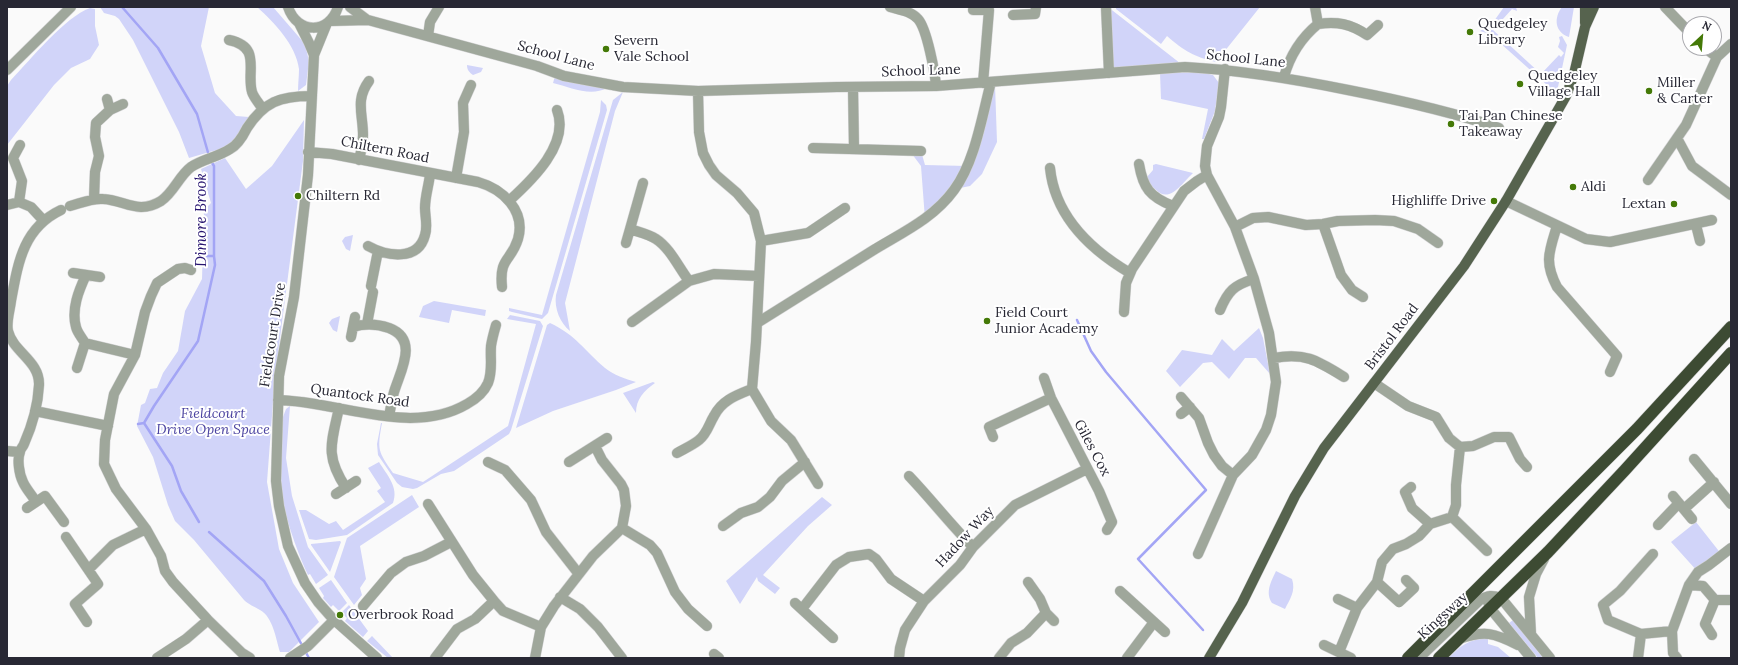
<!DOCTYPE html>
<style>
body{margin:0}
#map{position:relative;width:1738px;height:665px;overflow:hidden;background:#fafafa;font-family:Lora,serif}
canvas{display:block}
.frame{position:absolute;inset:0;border:8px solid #282834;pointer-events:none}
.north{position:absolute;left:1682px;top:16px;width:40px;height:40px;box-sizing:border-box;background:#fff;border:1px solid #a9a9ae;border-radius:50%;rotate:26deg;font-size:11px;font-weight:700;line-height:16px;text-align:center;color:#282834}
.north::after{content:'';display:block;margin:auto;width:14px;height:18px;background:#447907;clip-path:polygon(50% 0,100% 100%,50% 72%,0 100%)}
</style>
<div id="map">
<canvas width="1738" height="665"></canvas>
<div class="frame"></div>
<div class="north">N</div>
</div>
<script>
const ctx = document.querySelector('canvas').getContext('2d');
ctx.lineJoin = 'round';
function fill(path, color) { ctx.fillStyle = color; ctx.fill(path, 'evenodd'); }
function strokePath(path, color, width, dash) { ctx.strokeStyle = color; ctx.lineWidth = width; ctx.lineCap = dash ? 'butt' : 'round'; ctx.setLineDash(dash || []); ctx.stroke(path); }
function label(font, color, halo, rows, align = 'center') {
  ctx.font = font + ' Lora,serif'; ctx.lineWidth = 4; ctx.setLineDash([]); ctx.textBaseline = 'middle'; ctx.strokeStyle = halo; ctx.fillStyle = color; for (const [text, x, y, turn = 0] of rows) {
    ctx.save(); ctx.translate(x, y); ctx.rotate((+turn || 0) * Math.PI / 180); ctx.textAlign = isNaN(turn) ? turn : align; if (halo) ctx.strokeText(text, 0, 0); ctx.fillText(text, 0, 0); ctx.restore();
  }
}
fill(new Path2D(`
 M100 7H209L201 46 215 93 236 116 249 117 230 149 213 151 189 158 179 132 133 40 119 19 115 16 104 13Z
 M257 7H273L305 44 309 61 306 85 298 91C298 84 299 76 299 69 296 45 274 22 257 7Z
 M1108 7 1185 67 1109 73Z
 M1116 7H1260L1216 62C1195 57 1184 51 1167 36L1161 44 1116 9Z
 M1504 7H1516L1517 11 1512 9 1493 30 1541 74 1559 55 1561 57 1564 53 1558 47 1560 41 1559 37 1562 36 1567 45 1558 87 1556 93 1490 34 1480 31 1494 21Z
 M1562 7H1574L1569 37C1554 32 1554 17 1562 7Z
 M90 8 95 9V26L99 45 90 59 71 68 54 85 7 145V86L11 80C31 59 65 17 90 8Z
 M467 65 483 68 481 72 473 75C469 72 467 70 467 65Z
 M1201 72 1213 75 1219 83 1215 111 1204 139H1202L1208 109 1161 99 1160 73Z
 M555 76 607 88C590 97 570 87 553 83Z
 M995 85 997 142 982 174 970 186 960 188 982 135H984L980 133Z
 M623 92 615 111 565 303 570 331C560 323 554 308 556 295L613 100Z
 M601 100 606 105 607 110 548 313 542 319 512 312 509 311V308L542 315 600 112Z
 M304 120 303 161 275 376 267 482 279 549 293 583 319 622 289 652H280C276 639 273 617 260 610 254 606 249 605 244 600L194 540 175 521 168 505 153 457 137 426 141 405 145 403 150 389 157 388 163 373 178 351 185 311 202 279 204 210 211 203 201 169 225 158 246 189 272 166Z
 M909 150 921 151 925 165 967 166 925 219 921 166Z
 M1156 164 1193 173C1183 182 1170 204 1156 190 1152 187 1148 183 1147 177L1153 170V165Z
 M353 235 350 251 346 249 342 241 345 237Z
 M434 301 486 310 485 316 452 310 449 323 419 317 423 306Z
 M510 315 540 321 543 326 511 430 509 434 454 471 441 474 417 488 413 489 402 487 397 483 378 455 377 444 381 423H382C377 450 378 451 393 473L423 482 508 426 536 324 507 319Z
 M340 316 337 332 333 330 329 323 332 319Z
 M550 323C576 335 585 351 605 368 614 375 625 379 636 382L616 390 553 411 516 428 547 325Z
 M1259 328 1263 338 1270 374 1256 358H1245L1229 379 1212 362 1203 363 1180 387 1166 371 1182 350 1212 355 1222 339 1234 351Z
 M653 382 655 383C644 391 636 399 636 413L623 393Z
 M290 406 286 458 292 496 308 547 328 575 316 584 310 574 308 575C296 549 282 510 280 481 278 460 282 438 283 417L286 409Z
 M379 462C387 475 399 487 393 503L347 535 316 540 309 539 299 510H306L329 524 336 521 343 530 385 502 377 491 381 488 368 468Z
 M412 495 419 507 360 546 366 579 360 588 362 595 354 605 334 577 347 538Z
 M822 497 832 505 808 526 763 575 780 588 775 594 758 581 757 577 740 604 726 581Z
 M1696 522 1722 555 1698 572 1671 542Z
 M340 541 341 542 330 572 311 545V544Z
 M1276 571 1292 579C1296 591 1290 599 1285 609L1272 603C1265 592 1271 582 1276 571Z
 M331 580 347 603 339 611 333 605 331 607 323 598 324 596 319 588Z
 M349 605 368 631 363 637 345 621 347 618 341 613Z
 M1513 620 1543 658H1538L1509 623Z
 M372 636 393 658H388L367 641Z
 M1488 638V644L1498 647 1511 658H1448C1463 644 1468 640 1488 638Z`), '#d1d4f9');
strokePath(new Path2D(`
 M122 7 158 48 197 114 209 156
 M206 256H214
 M1077 320 1091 351 1106 372 1206 490 1138 559 1203 630
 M138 424 144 423
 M199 522 181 491 172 466 144 423 154 406 198 341 215 265 214 256V166L211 161
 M209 532 264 581 286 616 303 647
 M305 651 309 658`), '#a3a5f5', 2.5);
const minor = new Path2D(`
 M288 7C297 34 329 35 338 7
 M350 7 366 19
 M890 7C900 10 911 11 918 19 927 29 935 73 936 86
 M1106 7 1109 73
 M1665 7 1690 33
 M973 10H989L983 83
 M1013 15 1035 14 1036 7
 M331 21 368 20 537 66 564 76 623 87 698 91 837 87 936 86 1185 67C1240 70 1294 79 1348 90 1399 100 1450 111 1499 128
 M299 23 309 43 314 55
 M327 23 314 55 308 175 294 297 279 376 276 481 279 506 288 546 305 583 318 602 333 619 377 658
 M1318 24C1337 21 1351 24 1367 35L1378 25
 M428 36 430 22 439 7
 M229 40C262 47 246 71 252 92 254 98 259 103 262 108
 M1705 48 1717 57
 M7 70 71 7
 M1284 77C1290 55 1301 38 1318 24L1315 7
 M853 87 854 149
 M698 91 699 132 703 153 709 165 716 175 737 193 754 213 761 241 756 342 752 389 771 421 791 440 818 484
 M107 99 110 110
 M1677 138 1692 166 1731 195
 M20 145 13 158 22 181 19 202 31 207 43 220
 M813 148 921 151
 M308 152 332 154 478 182C503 189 526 211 518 239 511 262 499 257 502 287
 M359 160C361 152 363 143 363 135 363 114 355 100 369 81
 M1139 164C1143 188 1150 197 1173 206
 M1050 168C1055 217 1091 250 1130 273
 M456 178 464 132 463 103 471 85
 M1648 180 1686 125 1717 57 1731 44
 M643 183 630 229C638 232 648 234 656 239 670 248 679 268 689 281
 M94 199 95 172 99 156 95 137 96 123 110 110 123 104
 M510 200C532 180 570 144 557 110
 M1506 201 1586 239 1610 242 1712 220
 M7 205 19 202
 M70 206C81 203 92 198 103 199 125 200 138 215 161 201 174 192 179 176 191 167 203 159 218 157 230 149 238 145 243 136 247 128 264 102 280 96 311 96
 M1323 224 1341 275 1352 290 1363 297
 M1696 225 1700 241
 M1557 226C1549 252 1544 262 1557 287L1617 356 1610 372
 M1235 227 1253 218 1268 217 1306 225 1323 224 1338 221 1375 220 1394 221 1418 229 1438 243
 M761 241 808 233 845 208
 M626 243 630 229
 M368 246C386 256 418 262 425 235 428 226 425 217 425 208 425 196 429 185 430 174
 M191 270 185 268 178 269 157 283 151 296 145 312 135 355 114 394 105 440 104 464 116 489 146 529 161 556 165 571 173 582 208 620 242 653 250 658
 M73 273 100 277
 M86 275C79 290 71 309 76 327 77 332 82 338 85 343L135 355
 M371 286 378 251
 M1220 310C1228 291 1234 285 1254 279
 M1124 312 1126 283 1132 269 1184 191 1197 181 1207 175
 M632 322 689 281 714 274 759 276
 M757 323C795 299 834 275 872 251 901 233 933 219 954 190 975 162 982 116 991 82
 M367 324 373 292
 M353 327C366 323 377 324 389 328 418 339 402 368 395 389 392 397 391 407 389 416
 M351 337 355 317
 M1274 358C1305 352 1318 361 1344 377
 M77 368 85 343
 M1044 378 1051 398 1099 491 1112 522 1107 530
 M1374 383 1408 406 1436 417 1449 438 1460 447 1473 446 1494 437H1509L1520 459 1527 467
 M1181 397 1199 418 1208 443 1214 455 1222 466 1233 475
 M278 400C338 401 411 437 467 404 476 399 484 392 488 383 493 371 490 359 491 346 492 339 494 332 496 325
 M339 408C331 444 325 456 346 488
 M35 411 108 426
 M1181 414 1190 407
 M993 437 989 427 1051 398
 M7 451 19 452
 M677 453C684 449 693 445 699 440 707 434 709 424 714 416 722 400 737 395 752 389
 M1694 459 1731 504
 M488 462 505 470 531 500 546 532 578 573
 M569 462 607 438
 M909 476C931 499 950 524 973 547
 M1411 487 1405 492 1412 508 1430 524
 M336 494 356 481
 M1673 496 1692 519
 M36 502C32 495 26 489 23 482 19 474 17 459 20 452 20 449 23 447 24 444 32 426 38 405 39 385 40 361 13 352 8 331 6 322 10 310 11 301 18 263 23 228 61 210
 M428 504 473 575 494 601 503 611 541 627
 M27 508 45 496 64 522
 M1684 509 1714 482
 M1452 517 1487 551
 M1658 525 1679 503
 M723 526 741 513 758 507 770 497 782 481 805 462
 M622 528 650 545 657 553 675 592 688 609 707 626
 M66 537 98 584 75 604 87 622
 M1198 554 1233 475 1252 455 1266 430 1271 415 1276 382 1269 333 1254 279 1235 227 1207 175 1205 166 1207 146 1219 117 1221 107 1225 69
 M1653 554 1620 591 1603 605 1608 620 1641 634 1672 631
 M89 569 113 545 146 529
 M1028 582 1040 599 1046 613 1054 621
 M1377 582 1399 602 1414 588 1406 580
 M1689 585 1703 586 1715 600H1731
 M1120 591 1165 632
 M560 597 580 609 598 627 622 658
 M1338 599 1357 608
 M1488 602 1490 608 1531 658
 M795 603 833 638
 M363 606 391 573 406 562 424 556 451 542
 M802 609 836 565 849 557 869 554 876 559 891 579 924 601
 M1531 634 1529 597 1536 574 1544 559
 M1712 635 1705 624 1715 600
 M1459 639C1485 630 1494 633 1518 645
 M1324 645 1351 658
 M1339 652 1357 608 1377 582 1382 562 1393 549 1406 544 1419 536 1430 524 1452 517 1456 505V485L1460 447
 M714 654 719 658
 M157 658 186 639 208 620
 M290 658 308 646 334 620
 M435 658 457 629 475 619 494 601
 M535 658 541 627 554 606 593 556 622 528 626 506 624 490 621 484 602 460 595 446
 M899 658 900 648 905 630 924 601 960 565 973 547 1015 505 1087 469
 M999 658 1011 643 1027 633 1046 613
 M1127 658 1154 622
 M1419 658 1480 600C1488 595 1492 595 1501 598L1550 658
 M1638 658 1641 634
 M1677 658 1673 653 1672 631 1689 585 1698 572 1709 565 1731 548`);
const major = new Path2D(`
 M1585 7V23
 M1209 658 1242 603 1295 496 1324 448 1464 266 1506 201 1566 96 1574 74 1585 27 1594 7`);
const highway = new Path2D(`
 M1408 658 1637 429 1731 327
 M1439 658 1548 552 1625 470 1731 353`);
strokePath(minor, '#d4d4d6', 11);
strokePath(major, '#d4d4d6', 11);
strokePath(highway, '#d4d4d6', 13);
strokePath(minor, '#9fa79b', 10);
strokePath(major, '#56634e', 10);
strokePath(highway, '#3d4b33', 12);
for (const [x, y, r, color] of [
 [1470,32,4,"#447907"],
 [606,49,4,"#447907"],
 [1520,84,4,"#447907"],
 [1649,91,4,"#447907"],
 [1451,124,4,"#447907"],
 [1573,187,4,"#447907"],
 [298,196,4,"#447907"],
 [1494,201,4,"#447907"],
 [1674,204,4,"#447907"],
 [987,321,4,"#447907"],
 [340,615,4,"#447907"]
]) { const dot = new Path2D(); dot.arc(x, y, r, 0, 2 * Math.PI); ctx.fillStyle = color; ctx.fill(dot); strokePath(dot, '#fff', 1.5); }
label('14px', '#282834', '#fff', [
 ["Quedgeley",1478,24],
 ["Library",1478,40],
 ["Severn",614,41],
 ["Vale School",614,57],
 ["Quedgeley",1528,76],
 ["Village Hall",1528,92],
 ["Miller",1657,83],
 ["& Carter",1657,99],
 ["Tai Pan Chinese",1459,116],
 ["Takeaway",1459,132],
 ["Aldi",1581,187],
 ["Chiltern Rd",306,196],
 ["Highliffe Drive",1486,201,"right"],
 ["Lextan",1666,204,"right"],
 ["Field Court",995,313],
 ["Junior Academy",995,329],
 ["Overbrook Road",348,615]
], 'left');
label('14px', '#282834', '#fff', [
 ["School Lane",556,56,15],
 ["School Lane",1246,59,6],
 ["School Lane",921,71,-2],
 ["Chiltern Road",385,150,11],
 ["Fieldcourt Drive",273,335,-81],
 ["Bristol Road",1392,337,-53],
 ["Quantock Road",360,396,8],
 ["Giles Cox",1092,448,62],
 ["Hadow Way",965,537,-47],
 ["Kingsway",1443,616,-43]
]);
label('italic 14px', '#4b43a0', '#fff', [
 ["Fieldcourt",213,414],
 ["Drive Open Space",213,430]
]);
label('italic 15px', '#271470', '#fff', [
 ["Dimore Brook",202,220,-90]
]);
</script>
